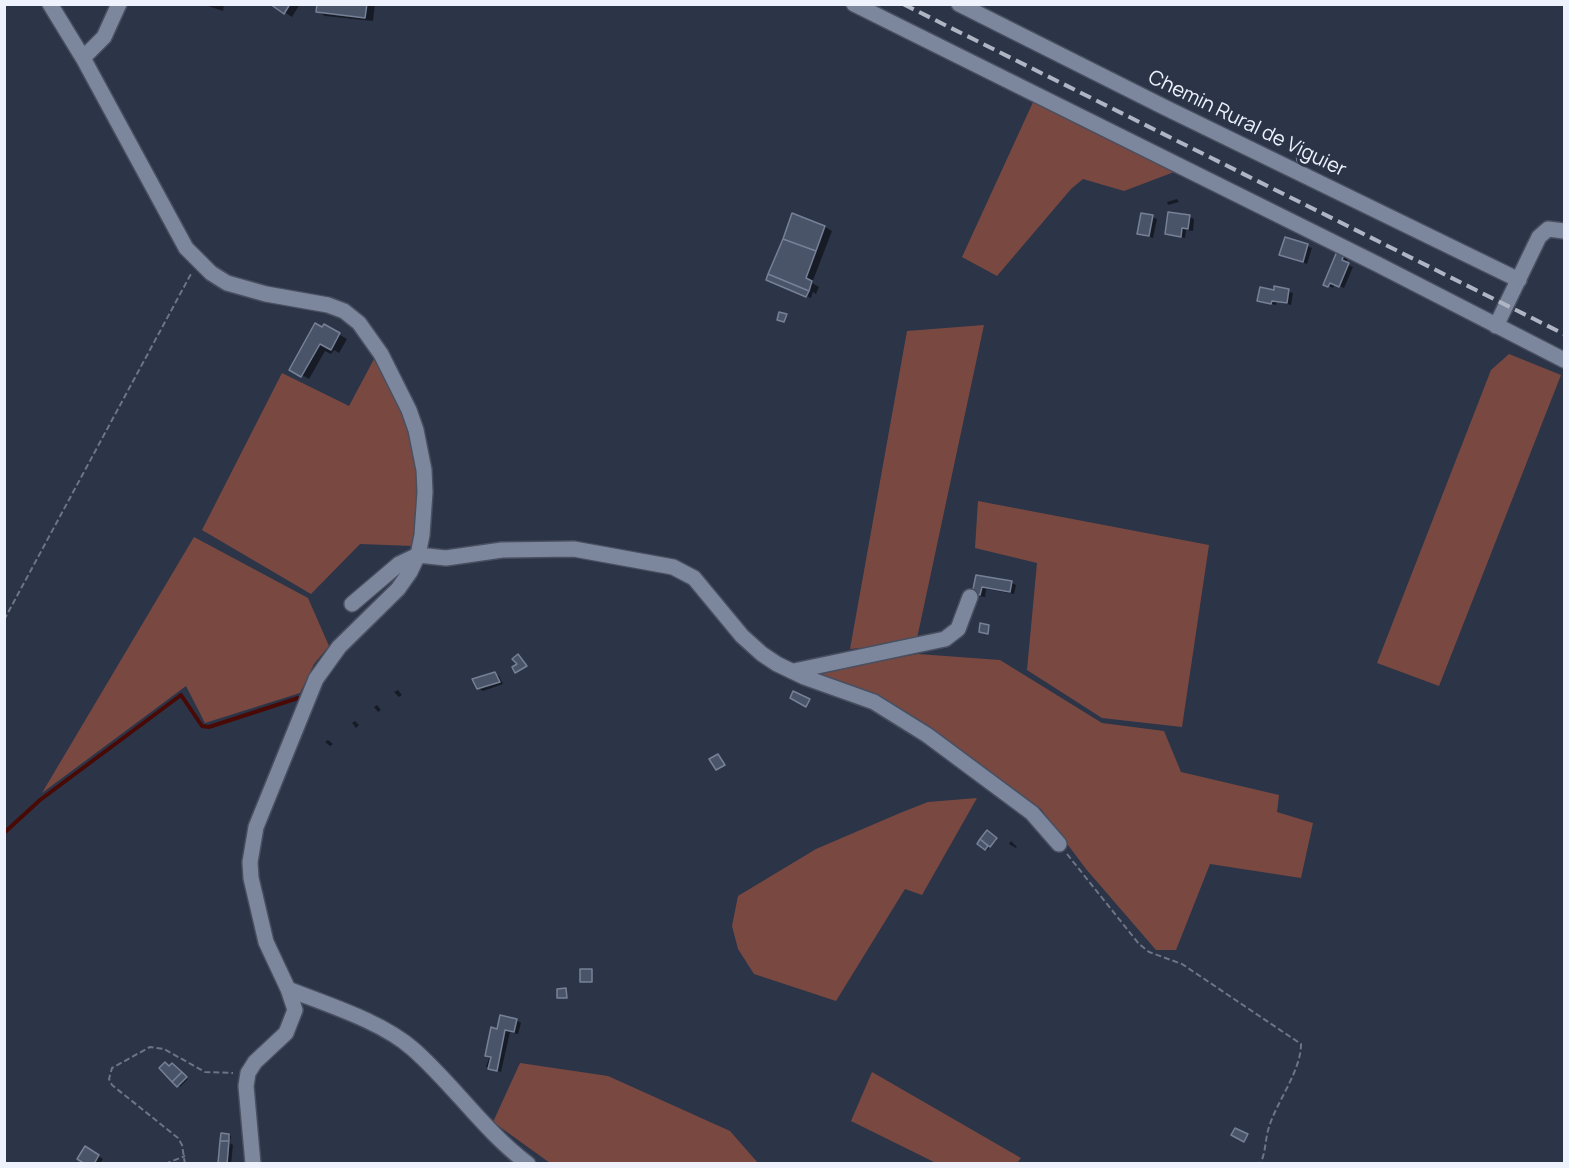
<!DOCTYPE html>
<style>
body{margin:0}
#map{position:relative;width:1569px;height:1168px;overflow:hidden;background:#2c3448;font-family:Manrope,sans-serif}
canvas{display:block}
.frame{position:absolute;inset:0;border:6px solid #edf2fd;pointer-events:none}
</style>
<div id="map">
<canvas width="1569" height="1168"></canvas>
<div class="frame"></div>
</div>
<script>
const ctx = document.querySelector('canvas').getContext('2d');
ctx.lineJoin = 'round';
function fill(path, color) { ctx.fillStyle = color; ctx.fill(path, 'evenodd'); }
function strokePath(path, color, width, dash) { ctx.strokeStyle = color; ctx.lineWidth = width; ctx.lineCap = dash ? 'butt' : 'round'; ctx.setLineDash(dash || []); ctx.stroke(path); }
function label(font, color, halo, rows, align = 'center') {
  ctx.font = font + ' Manrope,sans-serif'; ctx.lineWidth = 6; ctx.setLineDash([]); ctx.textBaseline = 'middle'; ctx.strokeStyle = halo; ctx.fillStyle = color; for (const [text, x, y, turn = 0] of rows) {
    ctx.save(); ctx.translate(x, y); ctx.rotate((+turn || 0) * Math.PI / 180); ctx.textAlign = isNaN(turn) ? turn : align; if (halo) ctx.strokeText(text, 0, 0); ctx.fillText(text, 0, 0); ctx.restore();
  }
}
fill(new Path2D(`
 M1034 100 1174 172 1124 191 1083 179 1071 189 997 276 962 257Z
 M984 325 916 643 850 649 907 331Z
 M1509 354 1561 375 1439 686 1377 663 1491 370Z
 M374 359C386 380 400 402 409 425 424 461 418 509 414 546L360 544 311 594 202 530 282 373 349 406Z
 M978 501 1209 545 1182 727 1102 718 1027 670 1037 563 975 548Z
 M194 537 308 598 329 646 314 664 300 693 205 723 186 686 42 793Z
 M918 654 1000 660 1102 723 1164 731 1181 772 1279 795 1277 812 1313 823 1301 878 1210 864 1176 950H1156L1086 869 1041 809 884 700 813 672Z
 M977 798 922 895 905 889 836 1001 754 974 738 949 732 926 738 896 816 849 900 813 928 802Z
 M520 1063 608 1076 730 1131 758 1163H550L493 1122Z
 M872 1072 1021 1158 1017 1163H936L851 1121Z`), '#794941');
fill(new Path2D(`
 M202 4H224L223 11Z
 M272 4H300L292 17Z
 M318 4H375L373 21 325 16 317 11Z
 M1177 199 1179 202 1168 205 1167 202Z
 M1169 214 1190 217 1194 219 1193 231 1186 230 1185 238 1166 234Z
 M1152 217 1157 219 1153 238 1139 233Z
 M825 227 832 231 812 283 819 287 816 294 813 292 811 298 772 282Z
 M1307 246 1312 248 1307 264 1286 257Z
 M1339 251 1349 256 1346 264 1353 267 1344 288 1335 284 1333 288 1325 284Z
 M1275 288 1293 293 1291 305 1277 302 1276 305 1259 300 1275 292Z
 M324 326 347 339 339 353 334 350 331 354 325 351 309 379 291 369Z
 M977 577 1012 583 1016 585 1014 594 986 589 985 597 979 596 974 593Z
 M495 674 499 676 503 684 483 691 478 688Z
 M398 690 402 695 399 697 394 692Z
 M377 705 381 710 378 712 374 707Z
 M355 721 359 725 356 728 352 723Z
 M328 740 333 744 330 746 325 742Z
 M987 832 997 840 987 850 979 844Z
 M1011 841 1017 847 1016 848 1009 844Z
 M516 1020 521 1023 518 1034 510 1032 501 1072 486 1067 498 1030Z
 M172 1064 188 1079 180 1087 161 1068Z
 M229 1135 231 1136 230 1143 233 1145 231 1164H220Z
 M85 1148 103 1159 100 1164H88Z`), '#0007');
strokePath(new Path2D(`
 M4 833 40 800 181 695 202 726 209 727 298 698`), '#490a06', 4);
const building = new Path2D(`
 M270 4H290L284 14Z
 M317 4H367L365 18 316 12Z
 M1296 154H1309V161H1297Z
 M1168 212 1190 215 1188 229 1182 228 1181 237 1165 234Z
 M792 213 825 226 816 251 783 239Z
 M1141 213 1153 215 1149 236 1137 234Z
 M1285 237 1308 244 1303 262 1279 255Z
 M783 239 816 251 806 278 812 281 809 291 768 274Z
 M1338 249 1345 252 1342 260 1349 263 1339 287 1330 283 1328 287 1323 285Z
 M768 274 809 291 806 297 766 280Z
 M1274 286 1289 289 1287 303 1272 301 1271 304 1257 301 1260 287 1274 290Z
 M779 312 787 314 784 322 777 320Z
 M315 323 322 327 324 324 340 333 331 350 320 344 301 377 289 370Z
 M976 575 1012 581 1010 592 982 587 980 595 972 594Z
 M980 623 989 625 988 634 979 632Z
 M518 654 527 666 515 673 512 667 517 664 512 659Z
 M495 672 500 682 477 689 472 679Z
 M793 691 810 699 806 707 790 698Z
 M718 754 725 765 716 770 709 759Z
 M987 830 997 838 990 847 980 839Z
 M980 839 988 846 985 850 977 844Z
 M580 969H592V982H580Z
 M566 988 567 998H557V989Z
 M500 1015 517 1019 514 1032 505 1030 497 1071 488 1069 491 1057 485 1056 491 1027 497 1029Z
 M165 1062 169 1066 172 1063 182 1072 172 1082 159 1068Z
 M182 1072 187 1077 177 1087 172 1082Z
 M1235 1128 1248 1134 1244 1142 1231 1135Z
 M221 1133 229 1134V1141H220Z
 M220 1141H229L227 1164H210L218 1163Z
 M85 1146 99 1155 94 1164H85L77 1159Z`);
fill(building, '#4a5469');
strokePath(building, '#768198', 1.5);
const minor = new Path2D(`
 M50 4 83 58 186 248 211 273 227 283 266 294 328 305 344 311 359 323 381 354 409 410 416 430 424 470 425 492 422 535 418 555 410 572 398 589 339 647 316 679 256 827 250 862 251 878 266 942 288 989 295 1010 286 1033 255 1062 248 1073 246 1086 253 1164
 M854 4 1377 264 1564 360
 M959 4 1166 108 1519 280
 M83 58 104 37 119 4
 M1496 326 1539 237 1548 229 1564 231
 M352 604 399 564 418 555 446 558 502 550 574 549 673 567 694 578 742 636 762 654 777 664 804 677 874 702 927 735 1032 813 1059 844
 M794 671 945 639 958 629 970 597
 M288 989C328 1005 381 1021 413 1049 454 1085 484 1131 528 1164`);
strokePath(minor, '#484f60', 18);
strokePath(new Path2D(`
 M4 620 192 272
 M1067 854 1139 944 1149 952 1182 964 1301 1044C1301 1071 1277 1101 1269 1127 1265 1139 1266 1153 1260 1164
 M165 1164 185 1156
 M185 1164 182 1145 178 1138 112 1085 109 1079 112 1068 150 1047 164 1049 205 1072 233 1073`), '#6d7485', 2, [6, 3]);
strokePath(minor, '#7c869d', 15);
strokePath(new Path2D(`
 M903 4 1564 334`), '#afb5c3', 4, [12, 6]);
label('20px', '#edf2fd', '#2c3448', [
 ["Chemin Rural de Viguier",1247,124,26]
]);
</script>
